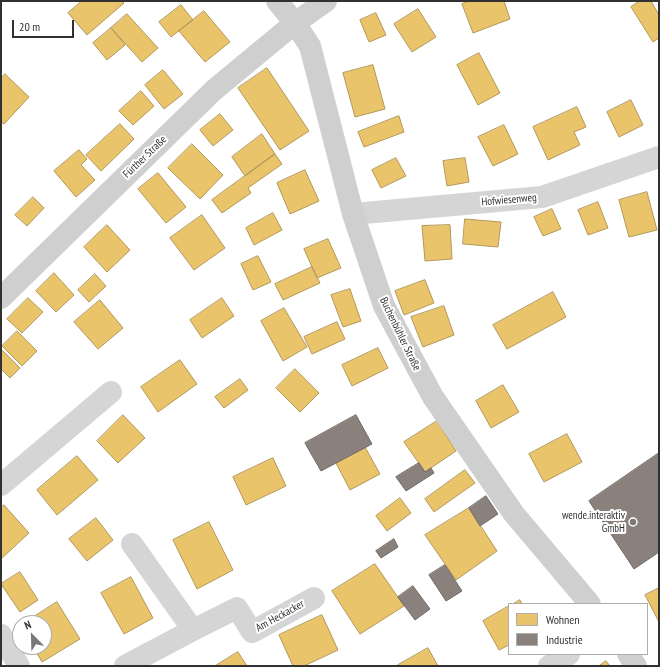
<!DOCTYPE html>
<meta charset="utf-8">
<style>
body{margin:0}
#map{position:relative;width:660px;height:667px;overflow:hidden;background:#fff;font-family:"PT Sans Narrow",sans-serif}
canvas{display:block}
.frame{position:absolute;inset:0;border:2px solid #313131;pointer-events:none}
.legend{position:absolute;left:508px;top:603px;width:140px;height:52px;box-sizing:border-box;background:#fff;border:1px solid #adadad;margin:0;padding:5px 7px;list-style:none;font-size:12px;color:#313131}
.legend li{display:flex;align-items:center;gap:8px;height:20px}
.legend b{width:20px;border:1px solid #adadad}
.north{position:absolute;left:12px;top:615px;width:40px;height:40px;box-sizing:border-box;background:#fff;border:1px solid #adadad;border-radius:50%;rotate:337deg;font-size:11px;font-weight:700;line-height:16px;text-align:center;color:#313131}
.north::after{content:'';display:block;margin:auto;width:14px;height:18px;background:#797979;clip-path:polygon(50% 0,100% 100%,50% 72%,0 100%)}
.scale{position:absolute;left:12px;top:20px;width:62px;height:18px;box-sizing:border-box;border:2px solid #313131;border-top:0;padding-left:5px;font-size:12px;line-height:14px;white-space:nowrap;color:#313131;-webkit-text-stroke:3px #fff;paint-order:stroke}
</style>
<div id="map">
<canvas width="660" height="667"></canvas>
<div class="frame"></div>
<ul class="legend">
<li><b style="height:11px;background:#e9c46a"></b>Wohnen</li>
<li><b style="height:11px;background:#8a817c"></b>Industrie</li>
</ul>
<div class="north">N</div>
<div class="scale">20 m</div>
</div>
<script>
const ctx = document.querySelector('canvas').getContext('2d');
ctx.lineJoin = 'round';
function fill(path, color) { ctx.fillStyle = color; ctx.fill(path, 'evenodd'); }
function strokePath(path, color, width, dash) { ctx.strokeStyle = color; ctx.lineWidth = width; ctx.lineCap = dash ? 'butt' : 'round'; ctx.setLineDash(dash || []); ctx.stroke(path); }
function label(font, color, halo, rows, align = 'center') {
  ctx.font = font + ' "PT Sans Narrow",sans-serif'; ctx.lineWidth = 4; ctx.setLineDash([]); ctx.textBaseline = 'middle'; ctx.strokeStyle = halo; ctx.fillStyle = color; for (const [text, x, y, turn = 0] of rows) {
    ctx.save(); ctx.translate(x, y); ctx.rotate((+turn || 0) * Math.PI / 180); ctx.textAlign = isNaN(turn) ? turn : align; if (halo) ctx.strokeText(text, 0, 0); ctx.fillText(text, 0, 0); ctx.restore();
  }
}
const homes = new Path2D(`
 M82 1H122L124 3 87 35 68 13Z
 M470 1H504L510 19 473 33 462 4Z
 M640 1H651L659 15V38L653 42 631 7Z
 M181 5 193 20 171 37 159 22Z
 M418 9 436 37 412 52 394 24Z
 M204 11 230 42 205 62 179 31Z
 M376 13 386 35 369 42 360 20Z
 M127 14 158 48 142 62 111 28Z
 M111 28 125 45 107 60 93 43Z
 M479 53 500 93 478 105 457 65Z
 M373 65 385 109 355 117 343 73Z
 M267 68 309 131 280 150 238 88Z
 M163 70 183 94 164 109 145 85Z
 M5 74 29 97 4 124 1 122V79Z
 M141 91 154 106 133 125 119 111Z
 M631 100 643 125 619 137 607 112Z
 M577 107 586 127 574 132 580 145 548 160 533 127Z
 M220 114 233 130 213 146 200 130Z
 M399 116 404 132 364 147 358 132Z
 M120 124 134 139 101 171 86 155Z
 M504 125 518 154 493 166 478 137Z
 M262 134 275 154 245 176 232 157Z
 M192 144 223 175 200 199 168 168Z
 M79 150 87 159 81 165 95 180 76 197 54 171Z
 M275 154 282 164 248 188 251 193 222 213 212 200Z
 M396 158 406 176 381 188 372 170Z
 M465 158 469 182 447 186 443 161Z
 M305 170 319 201 290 214 277 183Z
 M158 173 186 207 166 223 138 189Z
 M647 192 657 230 629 237 619 200Z
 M33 197 44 208 27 226 15 215Z
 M598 202 608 228 588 235 578 210Z
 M552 209 561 229 543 236 534 217Z
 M273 213 282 230 254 245 246 228Z
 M202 215 225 248 194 270 170 238Z
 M465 219 501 222 498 247 463 244Z
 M107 225 130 250 107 272 84 247Z
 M450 225 452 259 425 261 422 226Z
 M328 239 341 268 317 278 304 249Z
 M258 256 271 282 253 290 241 264Z
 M312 267 320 283 283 300 275 284Z
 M54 273 74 295 56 312 36 291Z
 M95 274 106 286 89 302 78 290Z
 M425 280 434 303 404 315 395 291Z
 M350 289 361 321 343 327 331 295Z
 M553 292 566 317 507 349 493 325Z
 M28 298 43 312 22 333 7 319Z
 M222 298 234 316 202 338 190 320Z
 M100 300 123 328 98 349 74 322Z
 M444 306 454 335 423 347 411 317Z
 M284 308 307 347 283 361 261 321Z
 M337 322 345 339 312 354 304 337Z
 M17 331 37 351 22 366 2 346Z
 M378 348 388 368 352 386 342 365Z
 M1 349 20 368 10 378 1 369Z
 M180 360 197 384 158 412 141 387Z
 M295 369 319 393 300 412 276 388Z
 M240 379 248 390 224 408 215 397Z
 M503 385 519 412 491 428 476 401Z
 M123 415 145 438 118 463 97 441Z
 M437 421 456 451 425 472 404 442Z
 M567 434 582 462 544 482 529 454Z
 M365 447 380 474 350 490 336 463Z
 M77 456 98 480 57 515 37 490Z
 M273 458 286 486 246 505 233 477Z
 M465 470 475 483 434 512 425 499Z
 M400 498 411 513 387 531 376 516Z
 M4 505 29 533 1 559V508Z
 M469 508 497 551 456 580 425 535Z
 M96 518 113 540 87 561 69 539Z
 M209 522 233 570 197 589 173 540Z
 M375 564 404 606 360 634 332 591Z
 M20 572 38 600 20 612 1 584Z
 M131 577 153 618 124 634 101 593Z
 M659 588V622L645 595Z
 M520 600 522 604H513Z
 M57 602 80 639 42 662 33 647H44V623H24Z
 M509 606V645L499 650 483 621Z
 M322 615 338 650 304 666H293L279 635Z
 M428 648 438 666H399L398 665Z
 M238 652 247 666H215Z
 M606 661 610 666H599Z`);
fill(homes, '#e9c46a');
strokePath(homes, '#b29859', 1);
const industry = new Path2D(`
 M356 415 372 444 321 471 305 443Z
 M659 453V552L634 569 589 501Z
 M419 463 425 472 431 468 434 473 406 491 396 477Z
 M486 496 498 514 480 526 469 508Z
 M394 539 398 547 381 558 376 551Z
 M445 565 462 591 446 601 429 575Z
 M413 586 430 609 415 620 398 597Z`);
fill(industry, '#8a817c');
strokePath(industry, '#6f6966', 1);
strokePath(new Path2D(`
 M353 214 542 197 659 157
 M1 485 111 392
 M193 630 237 608 252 632 314 598
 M1 635 19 666
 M125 666 193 630 132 544
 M549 666 569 654`), '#d5d5d5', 22);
strokePath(new Path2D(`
 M277 1 295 23 310 46 353 214 384 306 433 397 514 514 590 604
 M1 298 214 90 295 23 326 1
 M628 654 636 666`), '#cfcfcf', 22);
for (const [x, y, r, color] of [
 [633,522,4,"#797979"]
]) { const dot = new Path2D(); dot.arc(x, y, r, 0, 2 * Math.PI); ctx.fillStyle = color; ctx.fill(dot); strokePath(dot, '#fff', 1.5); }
label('11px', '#313131', '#fff', [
 ["Fürther Straße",145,157,-44],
 ["Hofwiesenweg",509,200,-5],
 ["Buchenbühler Straße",400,334,64],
 ["Am Heckacker",280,616,-29]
]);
label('11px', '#313131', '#fff', [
 ["wende.interaktiv",625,516],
 ["GmbH",625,529]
], 'right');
</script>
